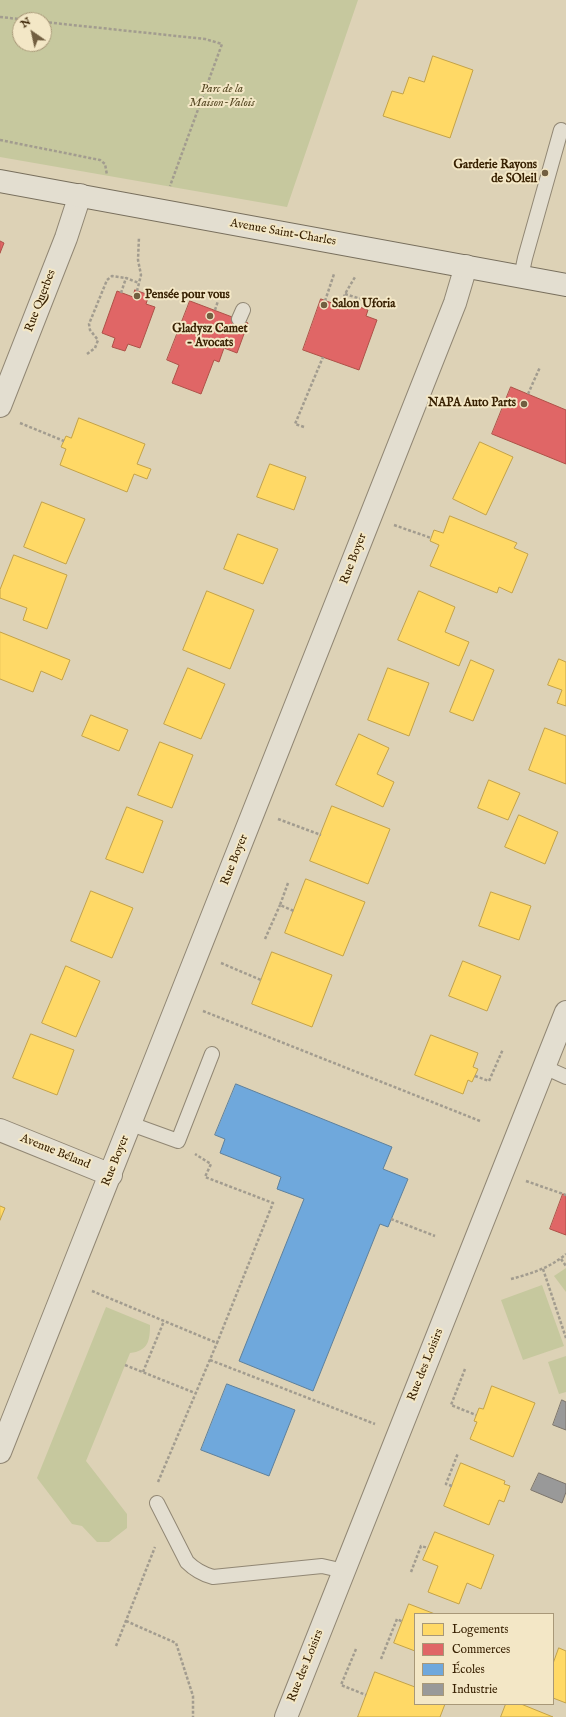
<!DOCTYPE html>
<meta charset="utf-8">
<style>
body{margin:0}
#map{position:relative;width:566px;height:1717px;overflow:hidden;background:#ddd2b6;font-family:"IM FELL English",serif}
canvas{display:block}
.legend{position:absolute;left:414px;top:1613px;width:140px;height:92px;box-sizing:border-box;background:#f3e7c6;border:1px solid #a89878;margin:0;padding:5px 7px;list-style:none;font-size:12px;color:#382102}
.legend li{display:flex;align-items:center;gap:8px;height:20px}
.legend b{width:20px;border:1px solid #a89878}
.north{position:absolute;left:12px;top:12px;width:40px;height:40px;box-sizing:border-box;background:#f3e7c6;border:1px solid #a89878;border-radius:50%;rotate:326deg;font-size:11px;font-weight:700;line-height:16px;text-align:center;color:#382102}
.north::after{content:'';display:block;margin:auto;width:14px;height:18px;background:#725f41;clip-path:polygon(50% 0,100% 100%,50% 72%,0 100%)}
</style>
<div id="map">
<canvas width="566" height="1717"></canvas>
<ul class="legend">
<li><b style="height:11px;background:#ffd966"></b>Logements</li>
<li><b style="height:11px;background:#e06666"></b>Commerces</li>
<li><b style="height:11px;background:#6fa8dc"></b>Écoles</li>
<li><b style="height:11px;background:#999"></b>Industrie</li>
</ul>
<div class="north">N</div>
</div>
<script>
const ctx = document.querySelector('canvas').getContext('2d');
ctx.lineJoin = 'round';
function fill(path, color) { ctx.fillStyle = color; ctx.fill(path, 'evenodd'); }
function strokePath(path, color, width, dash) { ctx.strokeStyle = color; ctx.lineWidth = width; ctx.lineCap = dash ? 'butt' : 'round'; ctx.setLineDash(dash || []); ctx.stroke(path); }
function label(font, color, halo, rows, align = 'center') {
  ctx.font = font + ' "IM FELL English",serif'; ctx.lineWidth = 4; ctx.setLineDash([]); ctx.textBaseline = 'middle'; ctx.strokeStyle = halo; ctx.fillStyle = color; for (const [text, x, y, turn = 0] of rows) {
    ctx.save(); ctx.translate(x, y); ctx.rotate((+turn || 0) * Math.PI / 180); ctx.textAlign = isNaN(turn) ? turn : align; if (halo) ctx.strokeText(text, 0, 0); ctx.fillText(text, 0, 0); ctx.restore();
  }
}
fill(new Path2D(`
 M0 0H358L287 207 0 157ZM20 20H44V44H20Z
 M566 1268V1292L554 1276Z
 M542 1285 564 1346 523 1360 501 1300Z
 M106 1307 150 1325C150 1341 148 1351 130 1353L86 1461 127 1514V1528L109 1542H97L82 1526 72 1524 37 1478Z
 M566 1356V1392L559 1394 548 1362Z`), '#c6c89e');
const homes = new Path2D(`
 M433 56 473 70 450 138 383 116 392 91 403 94 409 77 424 82Z
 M79 418 145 444 137 464 151 469 147 479 134 474 127 492 60 465 66 449 61 447 66 436 71 438Z
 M480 442 513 457 486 515 453 499Z
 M270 464 306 477 294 510 257 497Z
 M42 502 85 519 66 564 24 547Z
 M450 516 517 543 514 548 528 554 512 593 499 587 497 593 430 566 439 545 430 541 434 530 443 533Z
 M238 534 278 549 263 584 224 569Z
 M14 555 67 575 47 629 23 620 27 608 0 598V590Z
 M207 591 254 610 230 669 183 650Z
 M419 591 455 607 445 632 469 642 459 666 398 640Z
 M0 632 70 660 62 680 41 671 33 692 0 679Z
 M559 659 566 662V706L557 703 562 690 548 685Z
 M471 660 494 670 473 721 450 712Z
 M188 668 225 684 201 739 164 724Z
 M388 668 429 683 409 736 368 720Z
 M91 715 128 730 119 751 82 736Z
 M545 728 566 736V784L529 770Z
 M359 734 389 748 377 774 394 782 383 807 336 785Z
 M160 742 193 755 172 808 138 795Z
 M489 780 520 793 508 820 478 808Z
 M332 806 390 829 368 884 310 861Z
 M127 807 163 821 143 873 106 859Z
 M519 815 558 832 545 864 505 847Z
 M306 879 365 902 343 956 285 933Z
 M91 891 133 908 112 958 71 941Z
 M491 892 531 906 519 940 479 926Z
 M272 952 332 975 312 1027 252 1004Z
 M463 961 501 976 487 1011 449 996Z
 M66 966 100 981 76 1037 42 1023Z
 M31 1034 74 1050 57 1095 13 1078Z
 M431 1035 478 1053 473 1067 478 1069 472 1082 468 1080 463 1094 415 1075Z
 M0 1206 5 1208 0 1220Z
 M492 1386 535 1403 513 1457 470 1439 477 1422 474 1421 479 1408 483 1409Z
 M461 1463 505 1481 504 1484 510 1486 504 1502 499 1500 489 1525 444 1506Z
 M435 1532 494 1555 481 1589 467 1583 459 1604 428 1592 438 1566 423 1560Z
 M409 1604 435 1614H415V1651L394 1643Z
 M559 1648 566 1651V1703L553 1698V1664Z
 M375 1672 415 1687V1704H445L440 1717H358Z
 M506 1704H521L553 1717H501Z`);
fill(homes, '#ffd966');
strokePath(homes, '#c3a248', 1);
const shops = new Path2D(`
 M0 241 4 243 0 253Z
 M135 290 149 295 146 304 155 307 140 348 128 344 125 351 112 347 115 338 102 333 117 291 133 297Z
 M321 299 348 309 349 303 368 310 366 316 377 320 359 370 303 350Z
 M190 301 248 323 237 353 224 348 219 362 214 360 201 394 172 383 179 365 167 360Z
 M511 387 566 410V464L492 434Z
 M563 1194 566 1195V1235L550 1229Z`);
fill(shops, '#e06666');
strokePath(shops, '#ae5148', 1);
const schools = new Path2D(`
 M236 1084 392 1147 383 1169 408 1179 388 1227 380 1224 313 1391 239 1361 304 1199 277 1189 281 1177 220 1153 225 1139 215 1135Z
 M227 1384 295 1410 269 1476 201 1450Z`);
fill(schools, '#6fa8dc');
strokePath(schools, '#5e809b', 1);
const industry = new Path2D(`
 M562 1400 566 1402V1430L553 1425Z
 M539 1473 566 1484V1492L562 1503 531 1490Z`);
fill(industry, '#999');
strokePath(industry, '#7c756c', 1);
const service = new Path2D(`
 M521 277 525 258 561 130
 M239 319 243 310
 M544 1067 566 1077
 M131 1124 178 1141 212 1054
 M157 1503 187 1562C195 1570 202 1574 213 1577L322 1566 344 1571`);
const minor = new Path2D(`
 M0 406 66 238 80 195
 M0 1130 111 1175
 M0 1452 455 303 466 266
 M286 1717 566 1012`);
const secondary = new Path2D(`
 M0 181 566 285`);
strokePath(service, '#918774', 16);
strokePath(minor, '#918774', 24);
strokePath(secondary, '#786f5d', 24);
strokePath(new Path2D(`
 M0 17 28 20
 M44 22 205 39 222 44 170 186
 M0 140 100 160 105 164 107 175
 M137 291 141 275 138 260 139 237
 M121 293 126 278 139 283
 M345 294 361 299 358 306
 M325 301 334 274
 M341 307 345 294 355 277
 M215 310 218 301
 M87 354 95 348 98 340 90 330 89 324 107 280 112 276 126 278
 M528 394 540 367
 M20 423 64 441
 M304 427 295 424 323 357
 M394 525 431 538
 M278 819 321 835
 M288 883 280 905 294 911
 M265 939 280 905
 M221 963 261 980
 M203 1011 480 1121
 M475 1076 489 1081 503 1049
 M526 1181 566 1195
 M391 1219 435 1236
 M561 1259 566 1266
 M543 1269 566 1338
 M511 1279C530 1274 550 1268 566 1254
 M92 1291 217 1343 273 1203 205 1177 211 1164 195 1154
 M210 1360 375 1424
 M125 1365 195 1393
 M465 1369 451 1405 476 1415
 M143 1372 164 1321
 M158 1482 217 1343
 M452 1486 446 1484 458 1453
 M411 1572 421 1546 428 1548
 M126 1621 176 1643 193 1696V1717
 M116 1646 155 1547
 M356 1649 341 1685 366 1695
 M381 1659 397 1619 403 1622`), '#a29c8f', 2.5, [3, 2]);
strokePath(service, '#e3ded0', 14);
strokePath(minor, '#e3ded0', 22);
strokePath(secondary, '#e3ded0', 22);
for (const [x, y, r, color] of [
 [545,173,4,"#725f41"],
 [137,296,4,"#725f41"],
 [324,305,4,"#725f41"],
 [210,316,4,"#725f41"],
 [524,404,4,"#725f41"]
]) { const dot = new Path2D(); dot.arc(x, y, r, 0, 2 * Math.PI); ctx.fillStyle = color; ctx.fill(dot); strokePath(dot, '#f3e7c6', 1.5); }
label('italic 12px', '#574924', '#f3e7c6', [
 ["Parc de la",222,90],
 ["Maison-Valois",222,104]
]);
label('bold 12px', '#382102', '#f3e7c6', [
 ["Garderie Rayons",537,166],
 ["de SOleil",537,180],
 ["Pensée pour vous",145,296,"left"],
 ["Salon Uforia",332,305,"left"],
 ["Gladysz Camet",210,330,"center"],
 ["- Avocats",210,344,"center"],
 ["NAPA Auto Parts",516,404]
], 'right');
label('12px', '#382102', '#f3e7c6', [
 ["Avenue Saint-Charles",283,233,10],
 ["Rue Querbes",41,301,-69],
 ["Rue Boyer",354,559,-69],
 ["Rue Boyer",235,860,-68],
 ["Avenue Béland",55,1152,22],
 ["Rue Boyer",116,1161,-68],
 ["Rue des Loisirs",426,1365,-68],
 ["Rue des Loisirs",306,1666,-68]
]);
</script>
